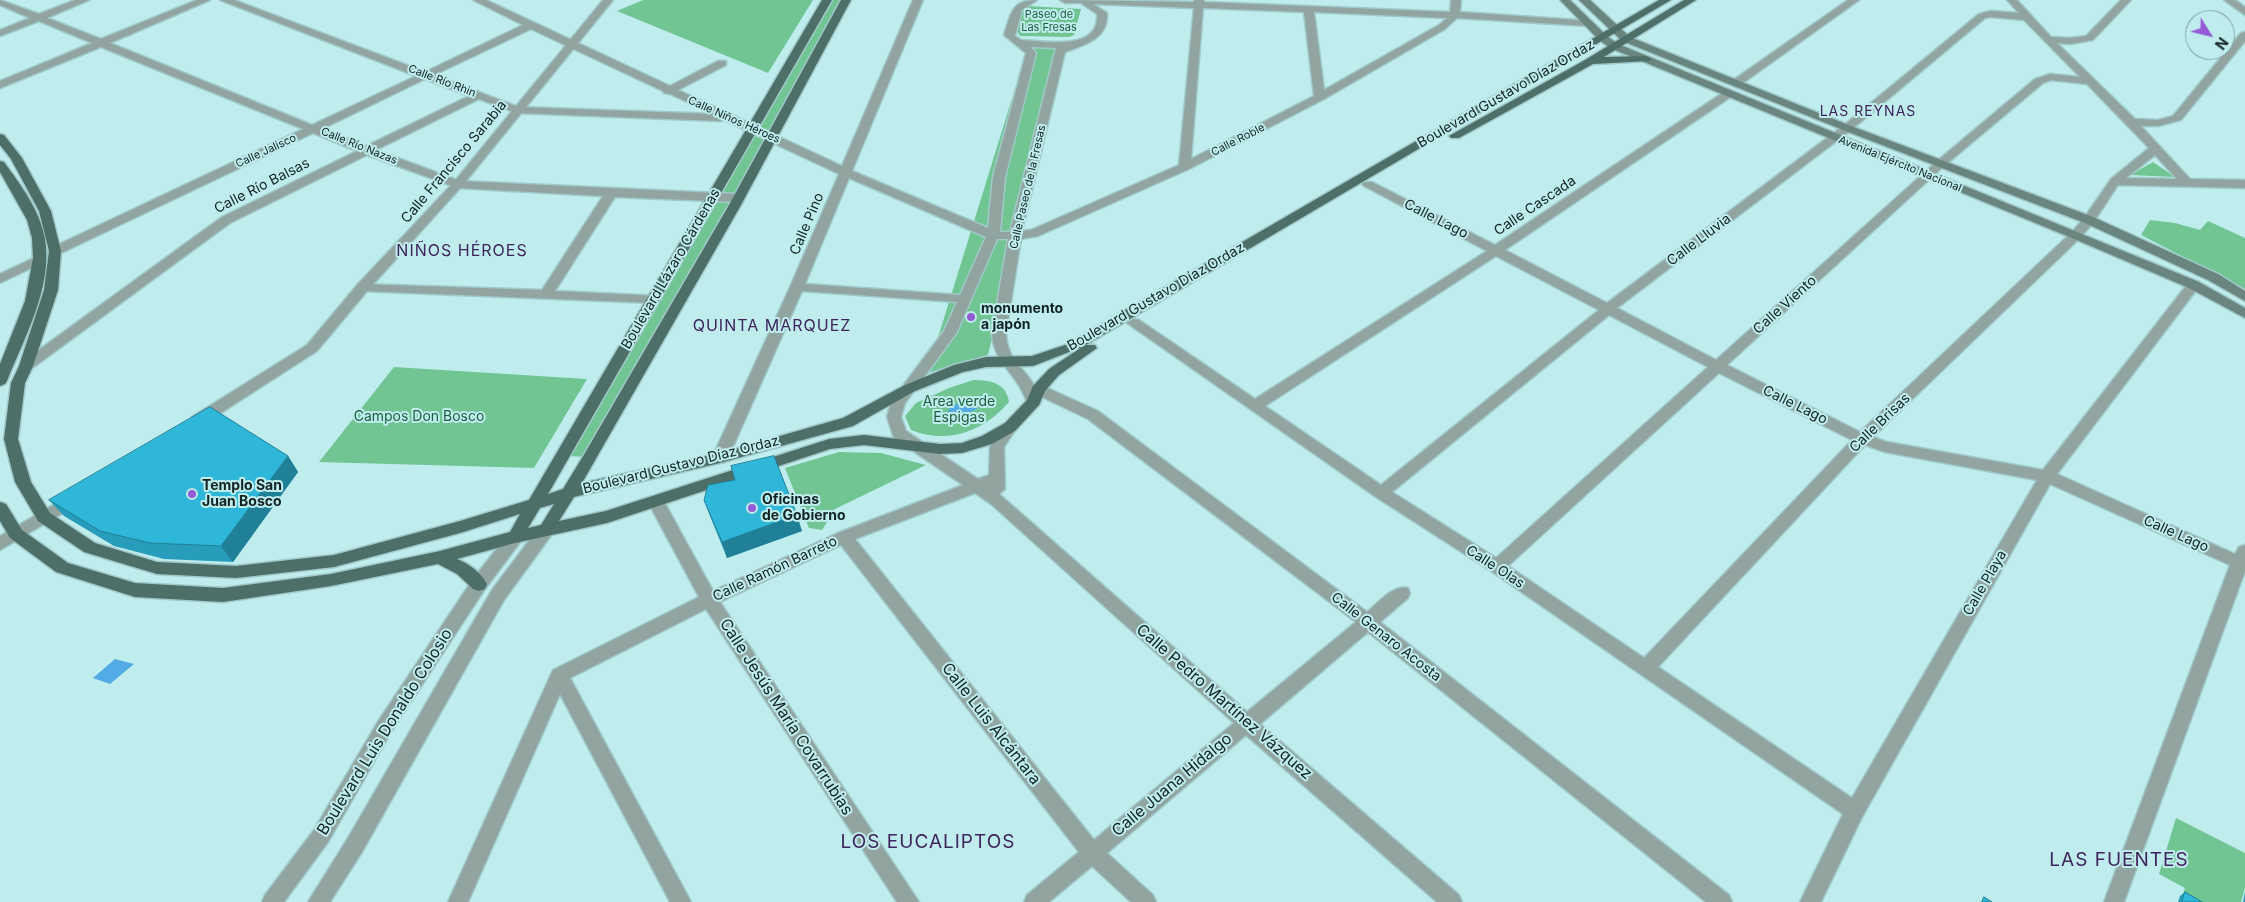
<!DOCTYPE html>
<meta charset="utf-8">
<style>
body{margin:0}
#map{position:relative;width:2245px;height:902px;overflow:hidden;background:#bfedee;font-family:Inter,sans-serif}
canvas{display:block}
.north{position:absolute;left:2185px;top:10px;width:50px;height:50px;box-sizing:border-box;background:#bfedee;border:1px solid #7a9c9d;border-radius:50%;rotate:126deg;font-size:14px;font-weight:700;line-height:20px;text-align:center;color:#122324}
.north::after{content:'';display:block;margin:auto;width:18px;height:22px;background:#955dd5;clip-path:polygon(50% 0,100% 100%,50% 72%,0 100%)}
</style>
<div id="map">
<canvas width="2245" height="902"></canvas>
<div class="north">N</div>
</div>
<script>
const ctx = document.querySelector('canvas').getContext('2d');
ctx.lineJoin = 'round';
function fill(path, color) { ctx.fillStyle = color; ctx.fill(path, 'evenodd'); }
function strokePath(path, color, width, dash) { ctx.strokeStyle = color; ctx.lineWidth = width; ctx.lineCap = dash ? 'butt' : 'round'; ctx.setLineDash(dash || []); ctx.stroke(path); }
function label(font, color, halo, rows, align = 'center') {
  ctx.font = font + ' Inter,sans-serif'; ctx.lineWidth = 4; ctx.setLineDash([]); ctx.textBaseline = 'middle'; ctx.strokeStyle = halo; ctx.fillStyle = color; for (const [text, x, y, turn = 0] of rows) {
    ctx.save(); ctx.translate(x, y); ctx.rotate((+turn || 0) * Math.PI / 180); ctx.textAlign = isNaN(turn) ? turn : align; if (halo) ctx.strokeText(text, 0, 0); ctx.fillText(text, 0, 0); ctx.restore();
  }
}
fill(new Path2D(`
 M643 0H813L768 73 617 11Z
 M830 0H844L587 457 567 456 715 205Z
 M1028 6 1081 9 1074 35 1069 37 1020 36 1017 31 1022 9Z
 M1028 47 1060 50 988 355 927 373Z
 M2153 162 2175 177 2130 175Z
 M2150 220 2175 223 2200 230 2208 221 2245 238V289L2141 235Z
 M394 367 587 379 534 468 319 462Z
 M973 380C991 380 1006 383 1009 402 984 431 948 445 911 430L905 416 916 403 949 388Z
 M839 452 881 453 926 465 835 509 822 530 809 528 785 468Z
 M2176 818 2245 853V888L2241 902H2191L2182 897 2185 888 2159 874Z`), '#71c593');
fill(new Path2D(`
 M965 400 977 401V409L961 416H945L950 408Z
 M115 659 134 664 110 684 93 678Z`), '#52abe5');
const minor = new Path2D(`
 M0 0 39 14 75 0H89L47 18 101 39 197 0H210L110 43 312 125 416 76 220 0H234L425 72 523 25 473 0H486L670 86 718 61H726V65L678 90 842 166 913 0H923L852 171 988 228 993 177 1026 53 1004 35C1011 14 1011 0 1037 0L1022 10 1015 36 1021 40C1044 41 1100 52 1097 14L1081 3H1065L1060 0 1194 2V0H1204V2L1450 12 1451 0H1461L1460 12 1592 21V25L1589 26 1457 18 1445 29 1324 99 1189 169 1038 236 1021 239 1006 333C1007 360 1022 365 1034 385L1043 386 1098 411 1367 612C1378 603 1394 584 1408 588L1410 593 1408 598 1380 622 1729 895 1732 902H1706L1368 632 1260 724 1459 895 1462 902H1437L1246 735 1107 853 1153 895 1156 902H1131L1092 866 1049 902H1024L1027 895 1079 852 841 545 720 602 919 902H897L706 609 570 678 691 902H670L560 694 468 902H448L553 670 699 597 648 502 650 498 656 496 662 498 713 591 838 533 963 485 894 438 887 417 891 402 944 331 957 302 802 291 728 458 725 462H715L712 458 790 287 839 174 724 120 720 121 517 113 479 99 376 150 460 181 738 194 744 198 738 202 615 197 555 291 659 296 661 299 654 303 363 291 356 287 358 284 542 290 603 196 458 188 367 155 230 223 31 369H21L19 366 21 363 222 217 357 151 313 133 59 254H51L49 251 51 248 303 129 101 47 0 88V81L92 43 39 21 0 36V30L30 18 0 5ZM1093 4 1194 8 1179 165 1031 230 1022 231 1065 52C1085 45 1109 38 1107 13ZM1203 8 1304 12 1314 96 1191 159ZM1314 12 1447 18 1439 25 1324 90ZM531 29 663 91 664 93 670 94 713 114 518 107 434 75ZM1031 47 1056 48 1010 232H1000L1005 177 1036 53ZM425 79 469 96 366 146 322 129ZM849 178 986 237 960 295 805 284ZM997 239H1008L992 333C993 356 1006 366 1018 384 1023 391 1025 399 1029 405H1039L1041 402 1038 395 1088 419 1356 622 1247 712 999 494 1005 489 1004 447 1017 427 1015 423H1005L990 447 989 475 978 479 906 431 901 417 905 403 957 332ZM975 493 991 504 1234 723 1094 840 855 539Z
 M1848 0H1859L1740 85H1732V81Z
 M2007 0H2017L2051 37 2070 38 2086 36 2121 0H2131L2093 40 2070 44 2057 43 2135 119 2158 120 2173 116 2241 33 2245 32V41L2181 120 2158 126H2141L2190 179 2245 180V188L2118 185 2093 223 2080 238 1873 437 1887 442 2043 470 2189 282H2199L2200 285 2057 474 2235 554 2239 547 2245 545V571L2124 902H2104L2230 565 2050 484 1862 817 1821 902H1800L1843 814 1491 571 1376 497 1127 323 1134 319 1139 320 1255 399 1487 251 1364 186 1362 184 1364 182H1372L1495 245 1724 92H1732V96L1505 250 1607 303 1843 126 1979 14 1991 11 2019 13ZM1991 17 2024 20 2080 77 2050 74 2035 79 1936 162 1716 360 1617 308 1851 130 1985 18ZM2051 80 2087 84 2149 148 2111 179 2084 218 2072 232 1860 432 1727 365 1944 166 2043 83ZM2155 155 2177 179 2126 178ZM1496 256 1599 310 1381 485 1265 406ZM1609 315 1708 367 1496 558 1392 492ZM1719 373 1852 440 1644 658 1508 566ZM1865 445 1885 452 2037 480 1852 798 1658 667Z
 M2224 0H2235L2245 7V15Z
 M40 255 44 256 46 259 44 262 0 283V274Z`);
const tertiary = new Path2D(`
 M603 0H613L462 186 368 290 317 351 202 425H192L190 421 192 417 307 345 358 284 454 182Z
 M74 493 80 495 82 499 80 503 0 550V536Z
 M546 524 552 526 554 530 552 534 504 600 362 852 330 902H308L348 838 492 590 540 526Z
 M515 531 521 533 523 537 521 541 485 589 391 732 328 842 284 902H262L265 895 314 830 379 720 473 579 509 533Z`);
const secondary = new Path2D(`
 M1560 0H1570L1607 36 1618 44 2199 282 2245 308V318L2189 288 2072 238 1610 48 1599 40Z
 M1579 0H1590L1630 37 1851 126 2093 217 2218 274 2245 291V301L2208 280 2085 223 1843 130 1622 41Z`);
const primary = new Path2D(`
 M822 0H832L548 494 563 489 585 453 729 205 841 0H851L741 205 582 483 720 453 843 418 905 385 954 365 986 357 1032 356 1065 345 1659 0H1671L1086 345H1095L1097 348 1059 375 1045 391 1039 405 1015 431 992 444 962 453 940 454 864 445 830 449 607 523 515 543 457 559C469 564 481 572 487 584L485 589 479 591 473 589 457 574 438 564 331 586 223 602 135 597 56 572 10 538 0 521V502L6 504 22 530 68 563 135 583 223 588 331 574 440 551 510 532 520 514 460 533 334 567 236 578 157 574 84 552 38 521 15 482 4 439 11 383 19 366 44 290 49 251 39 211 11 159 0 145V134L4 135 22 158 51 211 61 251 58 290 33 366 25 383 18 439 31 482 50 513 95 543 157 562 236 566 334 555 460 521 529 500ZM1082 347 1049 369 1033 386 1027 400 1005 423 982 436 962 443 940 444 864 435 829 439 606 511 559 521 574 497 720 463 853 426 915 391 963 372 986 367 1033 366ZM554 504 541 525 528 528 540 508Z
 M1684 0H1696L1604 57 1646 56 1651 59 1650 61 1593 64 1459 138H1451L1449 136 1585 60Z
 M0 161 4 162C20 184 40 210 45 239 53 287 24 338 7 381L5 384 0 386V364L25 301 33 258 32 238 27 220 0 172Z`);
strokePath(minor, '#a0c9ca', 3);
strokePath(tertiary, '#a0c9ca', 3);
strokePath(secondary, '#a0c9ca', 3);
strokePath(primary, '#a0c9ca', 3);
fill(minor, '#92a49f');
fill(tertiary, '#92a49f');
fill(secondary, '#6a857e');
fill(primary, '#4e6f67');
fill(new Path2D(`
 M288 456 298 472 233 562 164 559 114 546 64 516 49 500Z
 M735 480 802 531 727 558 710 516 704 500Z
 M2185 892 2202 902H2178L2180 896Z
 M2245 892V902H2243Z`), '#289dbb');
fill(new Path2D(`
 M288 456 298 472 233 562 221 546Z
 M797 515 802 531 727 558 722 542Z`), '#208098');
const building = new Path2D(`
 M210 407 288 456 221 546 150 543 100 531 49 500Z
 M774 456 797 515 722 542 704 500 708 485 735 480 731 466Z
 M2185 892 2202 902H2182Z
 M1984 897 1992 902H1982Z`);
fill(building, '#2eb7d9');
strokePath(building, '#208098', 1);
for (const [x, y, r, color] of [
 [971,317,5,"#955dd5"],
 [192,494,5,"#955dd5"],
 [752,508,5,"#955dd5"]
]) { const dot = new Path2D(); dot.arc(x, y, r, 0, 2 * Math.PI); ctx.fillStyle = color; ctx.fill(dot); strokePath(dot, '#bfedee', 2); }
label('11px', '#1c613e', '#bfedee', [
 ["Paseo de",1049,15],
 ["Las Fresas",1049,28]
]);
label('11px', '#122324', '#bfedee', [
 ["Calle Río Rhin",442,81,21],
 ["Calle Niños Héroes",734,120,24],
 ["Calle Roble",1238,140,-27],
 ["Calle Río Nazas",359,146,22],
 ["Calle Jalisco",266,151,-25],
 ["Avenida Ejército Nacional",1900,164,22],
 ["Calle Paseo de la Fresas",1028,187,-77]
]);
label('14px', '#122324', '#bfedee', [
 ["Boulevard Gustavo Díaz Ordaz",1506,94,-30],
 ["Calle Francisco Sarabia",454,162,-50],
 ["Calle Río Balsas",262,186,-27],
 ["Calle Cascada",1535,206,-34],
 ["Calle Lago",1436,219,27],
 ["Calle Pino",807,224,-67],
 ["Calle Lluvia",1699,240,-37],
 ["Boulevard Lázaro Cárdenas",671,269,-60],
 ["Boulevard Gustavo Díaz Ordaz",1156,297,-30],
 ["Calle Viento",1785,305,-42],
 ["Calle Lago",1795,405,26],
 ["Calle Brisas",1880,423,-44],
 ["Boulevard Gustavo Díaz Ordaz",681,465,-14],
 ["Calle Lago",2176,534,24],
 ["Calle Olas",1495,567,33],
 ["Calle Ramón Barreto",775,569,-25],
 ["Calle Playa",1985,583,-60],
 ["Calle Genaro Acosta",1386,637,38]
]);
ctx.letterSpacing = '1px';
label('14px', '#3f245d', '#bfedee', [
 ["LAS REYNAS",1868,112]
]);
ctx.letterSpacing = '0px';
label('bold 14px', '#122324', '#bfedee', [
 ["monumento",981,309],
 ["a japón",981,325],
 ["Templo San",202,486],
 ["Juan Bosco",202,502],
 ["Oficinas",762,500],
 ["de Gobierno",762,516]
], 'left');
label('14px', '#1c613e', '#bfedee', [
 ["Area verde",959,402],
 ["Espigas",959,418],
 ["Campos Don Bosco",419,417]
]);
ctx.letterSpacing = '1px';
label('16px', '#3f245d', '#bfedee', [
 ["NIÑOS HÉROES",462,251],
 ["QUINTA MARQUEZ",772,326]
]);
ctx.letterSpacing = '0px';
label('16px', '#122324', '#bfedee', [
 ["Calle Pedro Martínez Vázquez",1224,702,41],
 ["Calle Jesús María Covarrubias",786,717,57],
 ["Calle Luis Alcántara",991,724,52],
 ["Boulevard Luis Donaldo Colosio",385,732,-58],
 ["Calle Juana Hidalgo",1172,785,-40]
]);
ctx.letterSpacing = '1px';
label('19px', '#3f245d', '#bfedee', [
 ["LOS EUCALIPTOS",928,842],
 ["LAS FUENTES",2119,860]
]);
ctx.letterSpacing = '0px';
</script>
